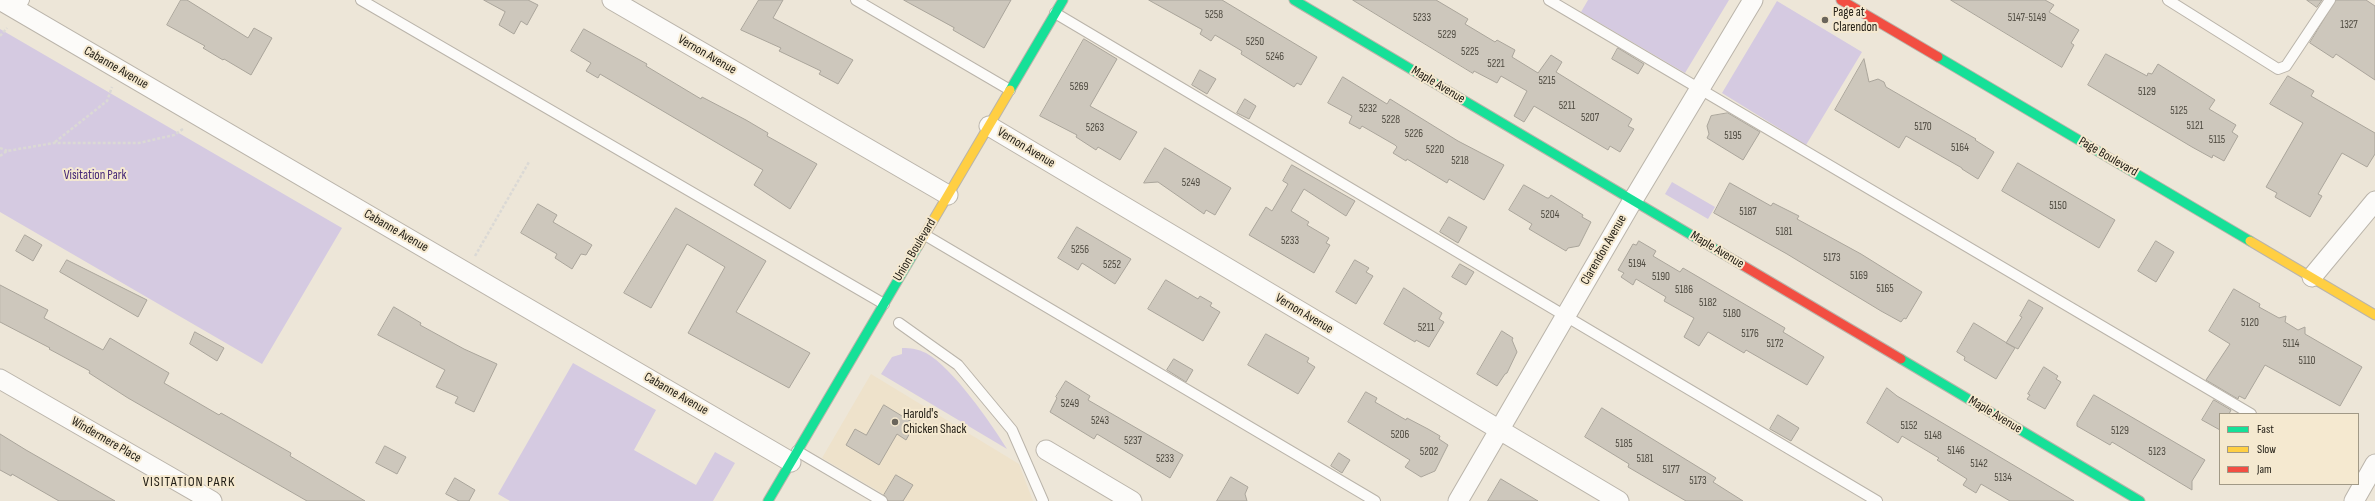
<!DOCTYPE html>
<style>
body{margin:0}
#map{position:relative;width:2375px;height:501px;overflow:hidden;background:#ede6d8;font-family:"Sofia Sans Condensed",sans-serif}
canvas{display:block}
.legend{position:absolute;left:2219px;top:413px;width:140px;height:72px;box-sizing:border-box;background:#f5e9d0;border:1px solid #a19986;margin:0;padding:5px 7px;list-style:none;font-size:12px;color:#242017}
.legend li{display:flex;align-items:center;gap:8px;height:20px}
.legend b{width:20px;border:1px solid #a19986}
</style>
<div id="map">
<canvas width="2375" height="501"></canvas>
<ul class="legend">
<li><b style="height:5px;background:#16e098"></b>Fast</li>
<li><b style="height:5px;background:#ffcf43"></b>Slow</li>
<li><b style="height:5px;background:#f24e42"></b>Jam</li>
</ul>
</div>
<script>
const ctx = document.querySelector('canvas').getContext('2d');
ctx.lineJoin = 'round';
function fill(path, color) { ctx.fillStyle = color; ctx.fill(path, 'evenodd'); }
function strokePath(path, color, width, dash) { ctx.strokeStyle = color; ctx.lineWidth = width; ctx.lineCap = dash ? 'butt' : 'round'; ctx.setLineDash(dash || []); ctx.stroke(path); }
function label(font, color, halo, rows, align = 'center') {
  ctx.font = font + ' "Sofia Sans Condensed",sans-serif'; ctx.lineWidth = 4; ctx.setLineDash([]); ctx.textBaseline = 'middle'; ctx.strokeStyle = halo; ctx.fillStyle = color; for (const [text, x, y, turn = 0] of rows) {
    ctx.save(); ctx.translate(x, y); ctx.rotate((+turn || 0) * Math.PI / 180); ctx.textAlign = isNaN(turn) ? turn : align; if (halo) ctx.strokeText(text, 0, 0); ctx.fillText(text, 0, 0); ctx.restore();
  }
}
fill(new Path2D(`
 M871 374 1019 464 1033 501H895L822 458Z`), '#eee2cb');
fill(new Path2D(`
 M1588 0H1729L1685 73 1581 12Z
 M1777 1 1862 52 1806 145 1722 93Z
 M0 29 342 228 262 364 0 212Z
 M1672 182 1715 207 1708 219 1665 194Z
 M902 348C911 348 918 349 926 353 953 368 991 423 1007 449L881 374 892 357 902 354Z
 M573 363 656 410 634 450 696 485 715 452 735 463 713 501H510L498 494Z`), '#d5cae1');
const building = new Path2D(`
 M181 0H187L248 38 254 28 272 38 251 75 224 59 223 60 203 48 205 46 167 25Z
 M484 0H528L538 5 527 25 521 21 514 34 499 25 505 12Z
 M759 0H783L773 18 853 60 838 84 819 74 821 71 779 51 781 48 741 30Z
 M904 0H1011L984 48 953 30 954 28Z
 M1149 0H1222L1317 57 1301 85 1297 83 1294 87 1241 54 1242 51 1237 48 1215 35 1211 41 1200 34 1202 30Z
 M1353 0H1436L1468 19 1465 24 1495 42 1497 40 1515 50 1512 57 1538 73 1551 55 1562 62 1556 72 1632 119 1628 126 1634 129 1620 152 1610 146 1608 150 1534 106 1524 122 1514 116 1527 91 1501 76 1497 83 1474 71 1473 73Z
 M1951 0H2045L2054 5 2049 12 2079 30 2071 43 2074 45 2062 67Z
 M2307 0H2322L2317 7Z
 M2336 0H2366L2375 6V80L2336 54 2333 58 2310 43Z
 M584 29 647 64 646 66 701 99 702 97 746 120 768 133 767 136 817 164 790 209 754 185 763 170 600 74 598 78 586 71 591 63 571 51Z
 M1084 39 1117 59 1090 106 1137 132 1120 160 1098 147 1096 150 1076 137 1077 135 1040 116Z
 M1618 48 1644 64 1638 74 1612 59Z
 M2106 54 2147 76 2148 73 2152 74 2158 64 2215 100 2209 109 2236 125 2232 132 2238 136 2224 161 2213 155 2212 158 2192 147 2088 85Z
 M1864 59 1869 82 1878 79 1884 82 1886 87 1976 139 1975 140 1994 152 1978 179 1962 169V168L1906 136 1899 148 1835 110Z
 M1200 70 1216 79 1207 94 1192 85Z
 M2288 76 2314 91 2311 96 2375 133V154L2367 167 2342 153 2318 194 2322 196 2310 217 2275 197 2277 193 2266 187 2303 123 2270 104Z
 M1343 77 1387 104 1390 99 1458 141 1504 165 1484 200 1449 179 1447 183 1407 159 1406 161 1393 153 1397 147 1395 145 1362 126 1360 129 1349 123 1352 116 1328 103Z
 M1245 99 1256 106 1249 119 1237 113Z
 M1728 113 1760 132 1743 160 1707 138 1709 134 1707 126 1711 116Z
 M1165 148 1231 188 1215 215 1206 210 1204 214 1158 182 1144 183Z
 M2018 163 2115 220 2099 248 2002 191Z
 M1292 165 1355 201 1346 216 1304 189 1291 211 1309 222 1307 225 1329 238 1326 243 1330 245 1314 273 1249 235 1266 207 1272 211 1288 184 1283 181Z
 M1730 183 1771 206 1773 203 1799 216 1797 219 1861 254 1922 292 1906 319 1904 318 1901 322 1881 311 1787 254 1714 213Z
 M1524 185 1547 198H1549L1551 195 1583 215 1582 217 1591 222 1579 246 1568 248 1566 251 1529 229 1532 224 1509 210Z
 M538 204 557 215 553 222 592 245 586 255 581 254 572 269 555 258 557 254 521 233Z
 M676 208 766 261 736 312 810 353 789 388 688 333 725 267 687 244 651 308 624 293Z
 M1449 217 1467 227 1458 243 1440 232Z
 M1077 227 1131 259 1115 284 1082 263 1078 270 1058 258Z
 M25 235 42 245 33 261 16 251Z
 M1639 241 1656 251 1653 256 1680 272 1683 268 1695 275 1785 328 1783 332 1824 357 1807 385 1746 350 1744 353 1708 332 1699 346 1684 337 1694 318 1664 301 1666 297 1636 279 1633 285 1621 277 1624 273 1618 270 1633 244 1636 245Z
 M2156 241 2174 252 2156 282 2138 271Z
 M67 260 147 300 138 317 60 272Z
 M1355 260 1369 268 1366 272 1373 276 1356 304 1336 292Z
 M1460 264 1474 272 1466 285 1452 277Z
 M1166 280 1198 299 1200 296 1212 303 1210 306 1220 312 1203 341 1148 309Z
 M0 285 48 310 44 318 103 350 110 338 169 373 164 383 219 415 221 413 291 453 290 456 365 501H307L128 398 89 373 90 371 49 349 50 348 0 322Z
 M1404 288 1442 313 1439 319 1444 322 1429 347 1416 340 1415 342 1384 324Z
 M2234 289 2260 304 2259 307 2279 318 2286 316 2285 322 2298 330 2305 327V334L2362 367 2340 406 2265 365 2245 399 2239 396 2238 399 2206 380 2230 344 2209 331Z
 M2029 300 2043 308 2018 349 2006 343 2022 317 2020 316Z
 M394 307 421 323 420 325 464 349 497 364 474 412 455 403 458 397 436 387 445 370 378 335Z
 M1974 323 2015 348 1996 379 1964 360 1965 357 1957 352Z
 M1502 331 1513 338 1512 340 1517 352 1507 373 1505 374 1497 386 1477 374Z
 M195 332 224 348 217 361 190 344Z
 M1266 334 1309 358 1307 362 1315 367 1298 394 1248 365Z
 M1174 359 1193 370 1186 382 1167 370Z
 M2044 367 2058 376 2056 379 2061 382 2045 409 2027 399 2030 395 2028 394Z
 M1066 381 1090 396 1088 400 1183 455 1170 478 1097 434 1094 439 1050 412 1057 398 1056 397Z
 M1887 388 1897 396 2074 501H2010L1981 484 1976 493 1963 485 1967 479 1937 460 1939 458 1902 436 1898 443 1867 423Z
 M1366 392 1377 398 1375 402 1406 420 1407 418 1428 429 1440 436 1439 439 1448 445 1435 471 1421 477 1405 467 1410 460 1348 422Z
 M2094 395 2205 460 2192 481V490L2112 442 2110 445 2077 426V423Z
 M2214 400 2231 410 2229 414H2220V430L2202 420Z
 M884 405 915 424 906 440 897 434 879 465 846 445 855 429 866 435Z
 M1602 408 1716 478 1713 482 1743 501H1686L1628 467 1629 464 1585 437Z
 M1778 415 1799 428 1791 441 1770 429Z
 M0 434 26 450 115 501H59L12 474 11 476 0 470Z
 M385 446 406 457 397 474 376 463Z
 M1339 453 1350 460 1342 473 1331 466Z
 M896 475 913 485 903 501H888L884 495Z
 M1231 477 1248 487 1245 494 1247 501H1217Z
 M455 478 475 490 469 501H459L446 494Z
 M1501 479 1538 501H1488Z`);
fill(building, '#cdc7bc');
strokePath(building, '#aaa59b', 1);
const lane = new Path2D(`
 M361 0 884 304
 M856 0 1010 90
 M1549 0 2251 414
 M2168 0 2278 69 2286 66 2330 0
 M18 11 24 0
 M1055 13 1877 501
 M925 235 1375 501
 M899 323 958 365 1012 430 1043 501
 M797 451 882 501`);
const street = new Path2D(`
 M0 0 791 462
 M612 0 948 195
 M989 126 1619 501
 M2312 277 2375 201
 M0 379 212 501
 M1046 450 1132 501
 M1458 501 1633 200 1753 0
 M2354 501 2375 464`);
const fast = new Path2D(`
 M1294 0 1737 262
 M1938 57 2250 241
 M1010 90 1063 0
 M1901 359 2140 501
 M768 501 918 246`);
const slow = new Path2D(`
 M2250 241 2375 315
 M918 246 1010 90`);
const jam = new Path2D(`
 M1841 0 1938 57
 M1737 262 1901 359`);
strokePath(lane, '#bab4aa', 12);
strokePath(street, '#bab4aa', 21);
strokePath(fast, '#bab4aa', 11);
strokePath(slow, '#bab4aa', 11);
strokePath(jam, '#bab4aa', 11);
strokePath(new Path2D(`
 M0 36 7 28
 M55 142 107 101 112 87
 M0 148 7 151
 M0 156 7 151 54 143H139L174 135 183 129
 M475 256 529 162`), '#dbd9d5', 2.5, [3, 2]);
strokePath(lane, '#fcfbf9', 10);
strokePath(street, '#fcfbf9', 19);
strokePath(fast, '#16e098', 9);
strokePath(slow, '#ffcf43', 9);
strokePath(jam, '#f24e42', 9);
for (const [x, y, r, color] of [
 [1825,20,4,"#6a655b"],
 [895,422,4,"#6a655b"]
]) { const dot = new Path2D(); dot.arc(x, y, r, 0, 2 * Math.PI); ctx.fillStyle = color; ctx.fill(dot); strokePath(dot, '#f5e9d0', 1.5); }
label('11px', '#4e4a40', null, [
 ["5258",1214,15],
 ["5233",1422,18],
 ["5147-5149",2027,18],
 ["1327",2349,25],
 ["5229",1447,35],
 ["5250",1255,42],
 ["5225",1470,52],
 ["5246",1275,57],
 ["5221",1496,64],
 ["5215",1547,81],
 ["5269",1079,87],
 ["5129",2147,92],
 ["5211",1567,106],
 ["5232",1368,109],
 ["5125",2179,111],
 ["5207",1590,118],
 ["5228",1391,120],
 ["5121",2195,126],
 ["5170",1923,127],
 ["5263",1095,128],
 ["5226",1414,134],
 ["5195",1733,136],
 ["5115",2217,140],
 ["5164",1960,148],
 ["5220",1435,150],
 ["5218",1460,161],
 ["5249",1191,183],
 ["5150",2058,206],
 ["5187",1748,212],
 ["5204",1550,215],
 ["5181",1784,232],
 ["5233",1290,241],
 ["5256",1080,250],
 ["5173",1832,258],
 ["5194",1637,264],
 ["5252",1112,265],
 ["5169",1859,276],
 ["5190",1661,277],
 ["5165",1885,289],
 ["5186",1684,290],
 ["5182",1708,303],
 ["5180",1732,314],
 ["5120",2250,323],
 ["5211",1426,328],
 ["5176",1750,334],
 ["5172",1775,344],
 ["5114",2291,344],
 ["5110",2307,361],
 ["5249",1070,404],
 ["5243",1100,421],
 ["5152",1909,426],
 ["5129",2120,431],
 ["5206",1400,435],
 ["5148",1933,436],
 ["5237",1133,441],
 ["5185",1624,444],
 ["5146",1956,451],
 ["5202",1429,452],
 ["5123",2157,452],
 ["5233",1165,459],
 ["5181",1645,459],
 ["5142",1979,464],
 ["5177",1671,470],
 ["5134",2003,478],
 ["5173",1698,481]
]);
label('13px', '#242017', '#f5e9d0', [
 ["Page at",1833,13],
 ["Clarendon",1833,28],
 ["Harold's",903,415],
 ["Chicken Shack",903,430]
], 'left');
label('13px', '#242017', '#f5e9d0', [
 ["Vernon Avenue",707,55,30],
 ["Cabanne Avenue",116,68,30],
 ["Maple Avenue",1438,85,31],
 ["Vernon Avenue",1026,148,31],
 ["Page Boulevard",2108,157,30],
 ["Cabanne Avenue",396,231,30],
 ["Union Boulevard",915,250,-59],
 ["Clarendon Avenue",1604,250,-60],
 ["Maple Avenue",1717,250,31],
 ["Vernon Avenue",1304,314,31],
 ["Cabanne Avenue",676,394,30],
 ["Maple Avenue",1995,415,31],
 ["Windermere Place",106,440,30]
]);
label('13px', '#462777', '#f5e9d0', [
 ["Visitation Park",95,176]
]);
ctx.letterSpacing = '1px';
label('14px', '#242017', '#f5e9d0', [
 ["VISITATION PARK",189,482]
]);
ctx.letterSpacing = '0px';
</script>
